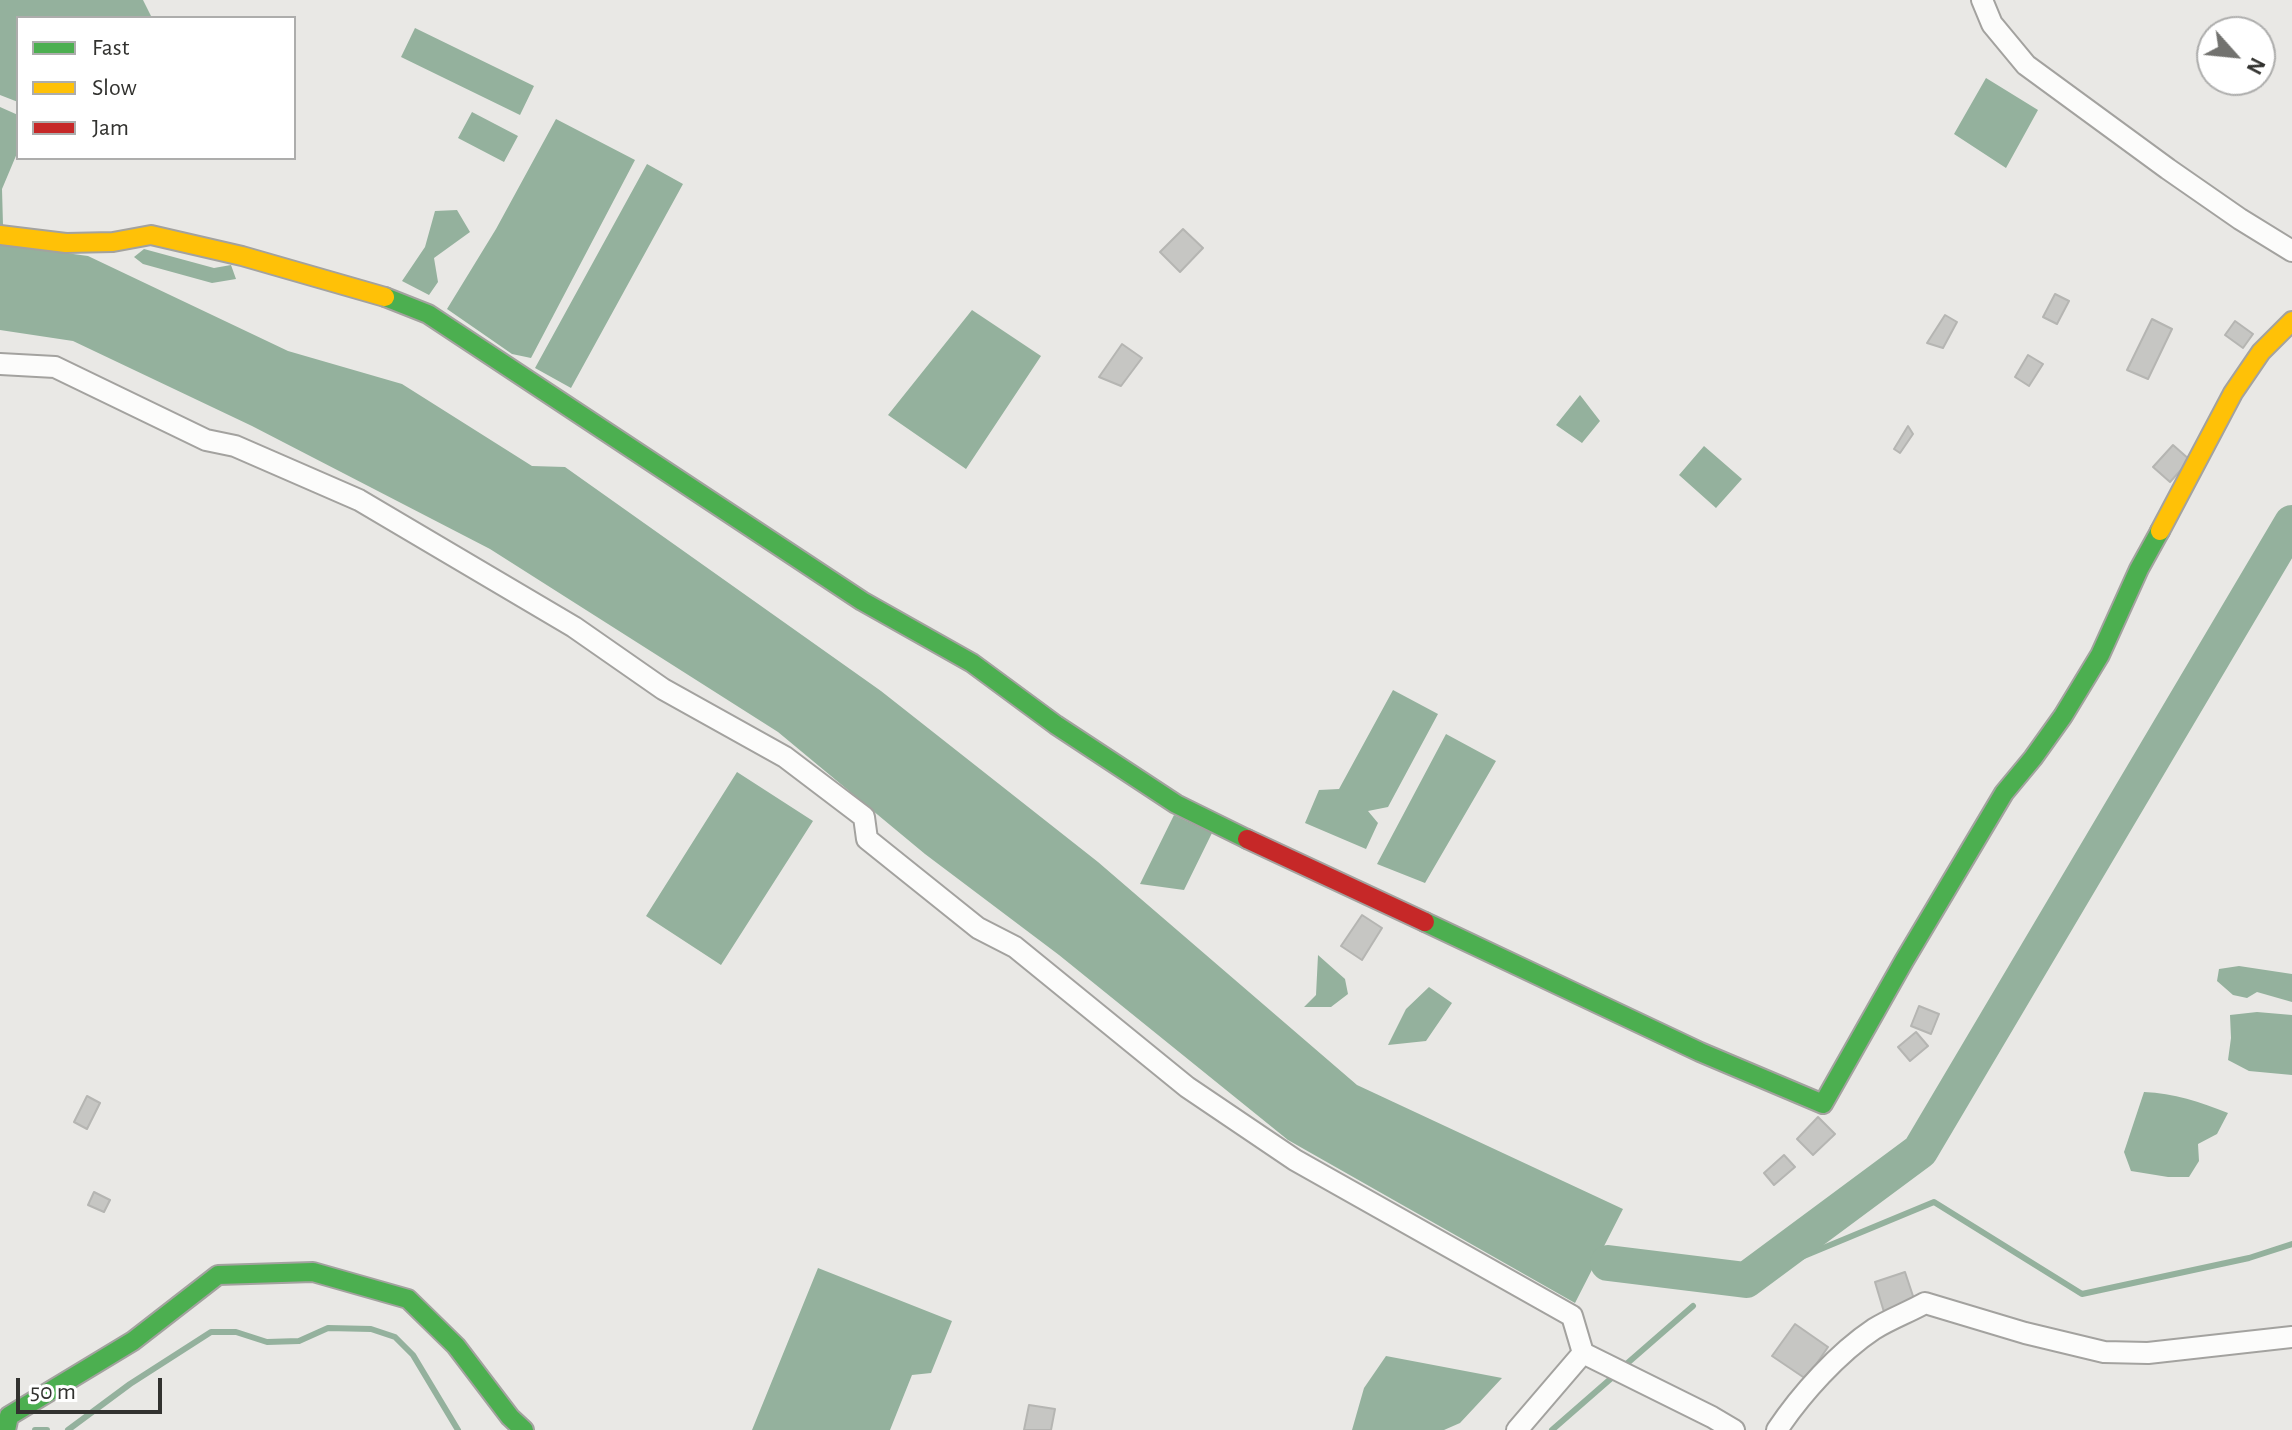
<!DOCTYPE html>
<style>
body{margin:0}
#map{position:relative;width:2292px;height:1430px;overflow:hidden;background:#e9e8e5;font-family:"Alegreya Sans",sans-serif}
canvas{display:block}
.legend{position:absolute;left:16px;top:16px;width:280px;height:144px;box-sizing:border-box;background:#fff;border:2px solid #adadac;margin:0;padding:10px 14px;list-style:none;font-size:24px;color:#32322f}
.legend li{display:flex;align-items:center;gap:16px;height:40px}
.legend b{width:40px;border:2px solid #adadac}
.north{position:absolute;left:2196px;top:16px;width:80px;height:80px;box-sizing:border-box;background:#fff;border:2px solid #adadac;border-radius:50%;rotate:117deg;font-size:22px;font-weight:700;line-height:32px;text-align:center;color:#32322f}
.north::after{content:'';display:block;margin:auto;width:28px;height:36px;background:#72726f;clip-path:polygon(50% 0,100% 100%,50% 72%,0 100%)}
.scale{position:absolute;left:16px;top:1378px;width:146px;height:36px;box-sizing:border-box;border:4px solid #32322f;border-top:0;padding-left:10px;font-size:24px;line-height:28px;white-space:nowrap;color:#32322f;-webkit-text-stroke:6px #fff;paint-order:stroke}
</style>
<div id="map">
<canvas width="2292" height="1430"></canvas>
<ul class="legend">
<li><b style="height:10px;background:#4caf50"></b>Fast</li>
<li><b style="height:10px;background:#ffc107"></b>Slow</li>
<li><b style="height:10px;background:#c62828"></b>Jam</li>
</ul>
<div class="north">N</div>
<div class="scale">50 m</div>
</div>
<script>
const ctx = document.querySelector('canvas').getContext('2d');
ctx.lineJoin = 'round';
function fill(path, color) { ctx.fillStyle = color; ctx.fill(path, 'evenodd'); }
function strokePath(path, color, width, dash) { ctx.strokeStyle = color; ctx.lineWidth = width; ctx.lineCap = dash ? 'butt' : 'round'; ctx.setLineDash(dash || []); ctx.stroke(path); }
fill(new Path2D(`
 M0 0H143L152 18H18V102L0 95Z
 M415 28 534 86 520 115 401 57Z
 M1986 78 2038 110 2006 168 1954 134Z
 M0 107 18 115V151L2 189 3 225H0Z
 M472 112 518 136 504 162 458 138Z
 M556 119 635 160 531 358 512 354 447 309 496 229Z
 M647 164 683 184 571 388 535 368Z
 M457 210 470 232 434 258 438 282 429 295 402 281 425 247 435 211Z
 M0 244 88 256 288 351 402 384 532 466 565 467 881 691 1098 862 1357 1085 1623 1209 1575 1303 1288 1140 1059 955 925 854 778 732 490 549 252 426 73 341 0 330Z
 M144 249 214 268 231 265 236 279 212 283 143 264 134 257Z
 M972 310 1041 356 966 469 888 415Z
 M1580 395 1600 421 1582 443 1556 425Z
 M1704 446 1742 479 1716 508 1679 475Z
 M1393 690 1438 714 1388 807 1368 811 1378 823 1366 849 1305 823 1319 790 1339 789Z
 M1446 734 1496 761 1425 883 1377 864Z
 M737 772 813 821 721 965 646 916Z
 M1174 815 1212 833 1184 890 1140 884Z
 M1318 955 1345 979 1348 994 1331 1007H1304L1316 995Z
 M2239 966 2292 974V1002L2257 992 2247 998 2233 995 2217 981 2219 969Z
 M1429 987 1452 1003 1426 1041 1388 1045 1406 1009Z
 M2257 1012 2292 1015V1075L2249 1071 2228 1060 2231 1038 2230 1015Z
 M2144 1092C2174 1093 2200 1102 2228 1113L2217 1134 2198 1144 2199 1161 2189 1177H2168L2131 1171 2124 1152Z
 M818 1268 952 1321 931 1373 912 1375 890 1430H752Z
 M1386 1356 1502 1378 1460 1423 1444 1430H1352L1364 1388Z`), '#94b19d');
strokePath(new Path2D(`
 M1746 1280 1934 1202 2082 1294 2249 1258 2292 1244
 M1623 1367 1693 1306
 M35 1430H47
 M68 1430 130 1384 211 1332H236L267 1342 299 1341 328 1328 371 1329 395 1337 413 1355 458 1430
 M1552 1430 1615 1375`), '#94b19d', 6);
strokePath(new Path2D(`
 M1608 1263 1746 1280 1920 1151 2292 523`), '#94b19d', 36);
const building = new Path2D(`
 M1183 229 1203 248 1180 272 1160 252Z
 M2055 294 2069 301 2057 324 2043 317Z
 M1945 315 1957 322 1943 348 1927 343Z
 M2152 319 2172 329 2148 379 2127 370Z
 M2235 321 2253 334 2243 348 2225 335Z
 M1122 344 1142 358 1121 386 1099 377Z
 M2028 355 2043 364 2029 386 2015 377Z
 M1908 426 1913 434 1900 453 1894 449Z
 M2173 445 2190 460 2170 482 2153 467Z
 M1362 915 1382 928 1362 960 1341 946Z
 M1919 1006 1939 1014 1931 1034 1911 1026Z
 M1916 1032 1928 1046 1910 1061 1898 1047Z
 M87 1096 100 1103 87 1129 74 1122Z
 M1818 1117 1835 1134 1813 1155 1797 1139Z
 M1784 1155 1795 1167 1774 1185 1764 1173Z
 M94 1192 110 1200 104 1212 88 1205Z
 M1905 1272 1915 1302 1884 1312 1875 1282Z
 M1795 1324 1828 1347 1806 1379 1772 1356Z
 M1029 1405 1055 1409 1051 1430H1024Z`);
fill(building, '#c6c6c3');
strokePath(building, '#b5b5b2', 2);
const street = new Path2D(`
 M1982 0 1992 24 2026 65 2168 169 2240 219 2292 251
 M0 364 55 367 206 440 235 446 359 500 574 627 663 689 785 757 864 817 867 839 978 928 1015 947 1187 1087 1295 1160 1572 1316 1583 1353 1517 1430
 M1583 1353 1712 1417 1734 1430
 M1777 1430C1801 1394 1838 1353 1874 1329 1890 1319 1909 1312 1925 1303L2025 1333 2104 1352 2148 1353 2292 1337`);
const fast = new Path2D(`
 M385 297 428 314 862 601 972 663 1056 725 1176 804 1247 839
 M1425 922 1700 1052 1823 1104 1904 961 2004 793 2033 758 2063 716 2100 655 2139 569 2160 531
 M6 1430 9 1416 133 1341 218 1275 313 1272 408 1299 456 1346 510 1417 524 1430`);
const slow = new Path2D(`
 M0 235 66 243 113 242 151 235 242 256 385 297
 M2160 531 2233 393 2261 352 2292 321`);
const jam = new Path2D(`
 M1247 839 1425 922`);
strokePath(street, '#a3a29f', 24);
strokePath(fast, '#a3a29f', 22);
strokePath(slow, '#a3a29f', 22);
strokePath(jam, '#a3a29f', 22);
strokePath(street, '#fcfcfb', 20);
strokePath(fast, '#4caf50', 18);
strokePath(slow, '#ffc107', 18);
strokePath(jam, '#c62828', 18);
</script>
